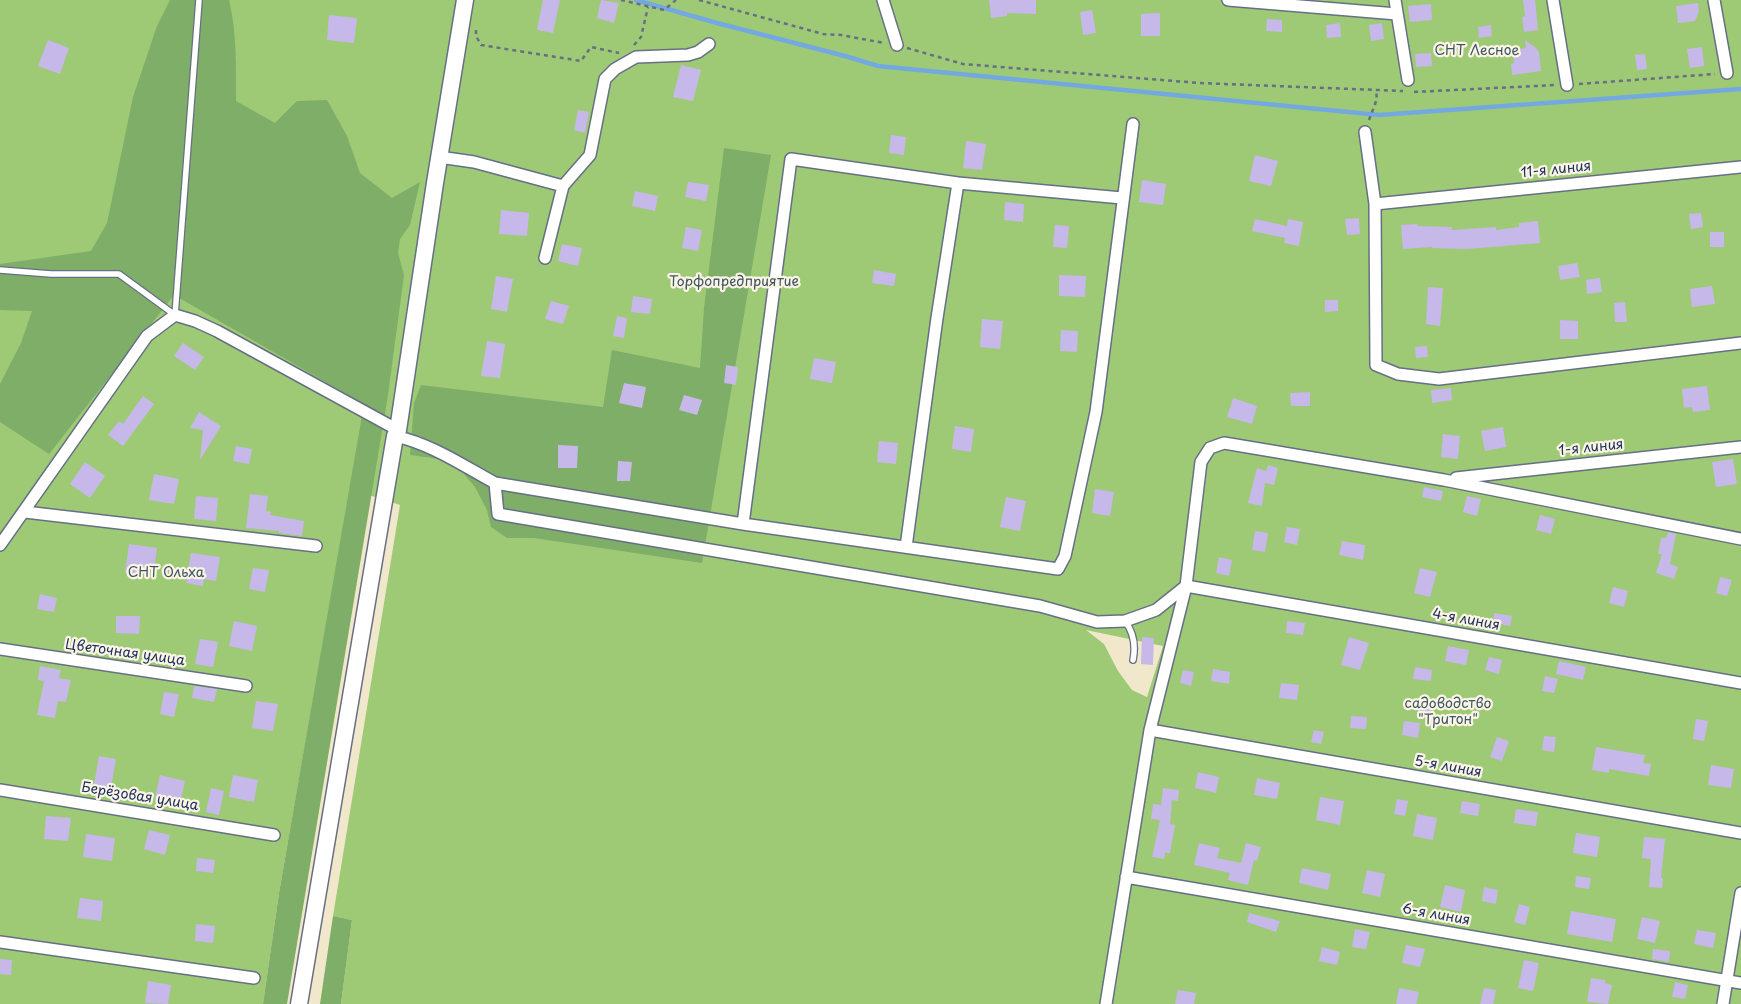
<!DOCTYPE html>
<meta charset="utf-8">
<style>
body{margin:0}
canvas{display:block;background:#f1e7cb}
</style>
<canvas width="1741" height="1004"></canvas>
<script>
const ctx = document.querySelector('canvas').getContext('2d');
ctx.lineJoin = 'round';
function fill(path, color) { ctx.fillStyle = color; ctx.fill(path, 'evenodd'); }
function strokePath(path, color, width, dash) { ctx.strokeStyle = color; ctx.lineWidth = width; ctx.lineCap = dash ? 'butt' : 'round'; ctx.setLineDash(dash || []); ctx.stroke(path); }
function label(font, color, halo, rows, align = 'center') {
  ctx.font = font + ' "Playpen Sans",sans-serif'; ctx.lineWidth = 4.5; ctx.setLineDash([]); ctx.textBaseline = 'middle'; ctx.strokeStyle = halo; ctx.fillStyle = color; for (const [text, x, y, turn = 0] of rows) {
    ctx.save(); ctx.translate(x, y); ctx.rotate((+turn || 0) * Math.PI / 180); ctx.textAlign = isNaN(turn) ? turn : align; if (halo) ctx.strokeText(text, 0, 0); ctx.fillText(text, 0, 0); ctx.restore();
  }
}
fill(new Path2D(`
 M0 0H1741V1004H341L352 920 333 916 400 505 350 489 279 893 263 1004H0ZM1086 630 1163 646 1147 697 1132 690 1118 671 1104 644Z`), '#9eca76');
fill(new Path2D(`
 M170 0H229C237 32 236 68 236 101L275 123 297 101 327 100 347 136 360 173 392 198 420 182 410 225 400 239 398 253 404 275 388 395 287 1004H263L279 893 364 404 174 295 49 454 0 422V384L21 343 32 311 0 310V264L91 251 107 223 133 97 157 26Z
 M724 148 771 155 702 563 534 538H507L491 527 487 510 475 487 463 473 439 459 410 455 414 403 421 385 603 407 612 350 700 368 704 308Z
 M333 916 352 920 341 1004H320Z`), '#7eae67');
strokePath(new Path2D(`
 M636 0 717 23 845 56 878 66 1379 115 1741 89`), '#74a8e0', 4.5);
fill(new Path2D(`
 M543 0H560L553 33 537 30Z
 M601 0 619 3 614 23 597 18Z
 M989 0H1036V14L1007 13V16L991 18Z
 M1523 0H1535L1538 30 1524 32 1522 17 1525 16Z
 M1698 3 1699 11 1695 21 1678 23 1676 6Z
 M1431 4 1432 20 1410 22 1408 6Z
 M1092 10 1096 33 1083 35 1080 12Z
 M1160 13V36H1141V14Z
 M329 15 357 18 354 43 327 40Z
 M1267 19 1282 20V32L1266 31Z
 M1340 23 1341 37 1327 38 1326 25Z
 M1382 23 1384 39 1371 41 1369 25Z
 M1491 25 1492 36 1479 38 1478 27Z
 M48 40 69 48 60 74 38 66Z
 M1525 40 1536 48 1539 52 1541 71 1512 75 1511 64 1514 63 1513 50 1526 48Z
 M1702 47 1704 66 1690 68 1687 49Z
 M1431 53 1432 66 1416 67 1415 54Z
 M1645 54 1647 69 1637 70 1635 55Z
 M681 65 701 70 693 101 673 97Z
 M578 110 589 112 585 133 574 130Z
 M891 135 906 137 904 155 889 153Z
 M966 141 986 144 982 170 963 168Z
 M1255 155 1278 161 1271 186 1249 181Z
 M1142 180 1166 184 1163 205 1139 202Z
 M688 182 709 185 706 201 685 197Z
 M635 191 658 196 655 211 632 206Z
 M1005 202 1024 204 1023 222 1004 220Z
 M501 210 529 213 527 236 499 234Z
 M1701 213 1703 227 1691 229 1689 214Z
 M1359 218 1360 234 1347 235 1345 219Z
 M1255 219 1287 226 1288 219 1303 222 1299 246 1284 243 1285 238 1252 231Z
 M1538 221 1540 243 1467 249 1432 248V247L1403 249 1401 225 1417 224 1418 226 1452 227V230L1496 227V230L1519 227V223Z
 M1055 225 1069 226 1067 248 1053 247Z
 M686 227 702 230 698 251 682 248Z
 M1710 232H1724V247H1710Z
 M562 244 582 248 578 266 558 261Z
 M1577 263 1580 277 1560 280 1558 266Z
 M874 270 896 274 894 286 872 283Z
 M1059 275 1086 276 1085 297 1059 296Z
 M496 276 513 279 507 312 491 309Z
 M1600 278 1602 292 1587 294 1586 280Z
 M1712 286 1715 304 1692 307 1690 289Z
 M1428 287 1443 288 1440 326 1426 324Z
 M633 296 652 299 650 314 631 312Z
 M1325 300H1338V311L1325 312Z
 M551 301 569 306 563 324 545 319Z
 M1625 302 1627 322H1615L1614 303Z
 M617 316 627 318 624 338 613 336Z
 M982 319 1003 321 1000 349 980 347Z
 M1560 320 1578 321V339H1560Z
 M1061 330 1078 331 1077 352 1060 351Z
 M487 341 505 344 500 378 481 376Z
 M183 343 204 357 195 370 174 356Z
 M1427 346 1428 357 1416 358 1415 347Z
 M814 358 836 362 832 383 810 379Z
 M726 365 738 367 736 385 724 383Z
 M624 383 646 387 642 408 619 403Z
 M1707 386 1710 410 1693 412 1692 407 1684 408 1682 389Z
 M1451 388 1452 400 1432 403 1431 390Z
 M1310 392V406H1291L1290 393Z
 M684 395 702 400 697 415 679 410Z
 M143 396 154 404 123 446 108 435 119 421 123 424Z
 M1233 398 1257 406 1252 424 1227 417Z
 M199 412 221 426 200 460 203 430 190 428Z
 M955 426 974 429 971 452 952 449Z
 M1503 427 1506 447 1485 451 1481 431Z
 M1443 434 1460 436 1458 459 1441 457Z
 M879 441 898 443 896 464 877 462Z
 M558 445 578 446 577 468H558Z
 M236 446 252 449 249 464 233 461Z
 M1733 459 1737 484 1716 487 1712 462Z
 M618 461 632 462 630 481H617Z
 M85 462 105 476 90 498 70 484Z
 M1268 465 1278 468 1274 485 1265 483 1262 506 1248 503 1257 468 1266 471Z
 M154 474 179 479 174 504 149 500Z
 M1424 487 1443 491 1441 501 1422 497Z
 M1095 489 1114 492 1110 516 1092 513Z
 M250 494 268 496 266 511 271 512 270 515 304 521 302 536 279 533V531L246 528Z
 M196 496 218 498 216 521 194 519Z
 M1467 496 1481 499 1477 516 1463 512Z
 M1006 497 1026 501 1020 531 1000 527Z
 M1540 515 1555 519 1551 534 1536 530Z
 M1287 527 1300 529 1297 545 1284 542Z
 M1255 531 1268 533 1265 552 1252 550Z
 M1668 532 1676 534 1670 564 1678 567 1674 579 1656 573 1662 554H1658L1661 538H1666Z
 M1342 541 1365 545 1363 560 1339 555Z
 M129 544 157 548 154 570 142 569 141 575 125 573Z
 M191 553 220 557 216 581 204 579 203 586 186 583Z
 M1219 557 1232 560 1229 576 1216 573Z
 M253 568 269 570 265 592 249 589Z
 M1420 568 1437 572 1430 597 1414 593Z
 M1720 577 1732 580 1727 596 1716 593Z
 M1613 587 1628 591 1624 607 1609 603Z
 M40 594 57 598 54 612 37 609Z
 M1494 613 1512 616 1510 626 1493 623Z
 M116 616H140L139 634 116 633Z
 M234 621 257 626 252 651 229 646Z
 M1287 621 1305 623 1303 635 1286 633Z
 M1142 637 1154 638 1153 665 1141 664Z
 M1349 637 1369 643 1360 670 1341 665Z
 M200 639 218 642 213 667 195 664Z
 M1448 646 1469 650 1466 665 1445 661Z
 M1489 657 1502 660 1499 674 1485 670Z
 M1559 661 1586 667 1583 680 1556 674Z
 M40 666 61 670 59 678 71 680 66 702 58 701 55 718 37 715 44 681 38 680Z
 M1415 667 1432 670 1431 681 1413 679Z
 M1213 669 1230 672 1229 684 1211 681Z
 M1183 670 1194 672 1191 686 1180 683Z
 M1545 676 1558 679 1554 693 1542 691Z
 M1281 683 1299 685 1297 700 1279 698Z
 M194 686 217 689 214 702 192 698Z
 M164 692 179 694 174 717 160 714Z
 M256 701 278 704 273 731 252 728Z
 M1419 701 1432 703 1430 716 1418 714Z
 M1351 716 1367 717 1366 729 1350 728Z
 M1696 719 1708 721 1704 741 1693 739Z
 M1404 721 1420 723 1418 738 1402 735Z
 M1314 730 1324 732 1321 744 1311 742Z
 M1544 736 1556 737 1554 752 1542 750Z
 M1497 737 1509 741 1502 761 1490 757Z
 M1596 747 1645 755 1643 763 1651 764 1649 776 1609 769V773L1592 770Z
 M99 756 116 759 110 793 93 790Z
 M1711 765 1734 769 1731 788 1708 785Z
 M1198 772 1219 777 1216 793 1195 788Z
 M160 775 185 781 180 803 155 798Z
 M233 775 258 780 254 802 229 797Z
 M1257 778 1280 783 1277 799 1254 795Z
 M211 788 224 791 219 815 206 812Z
 M1163 788 1179 790 1178 801 1172 800 1170 824 1175 825 1170 853H1165L1164 859 1152 857 1160 820 1151 819 1153 804 1161 805Z
 M1320 797 1344 801 1340 825 1316 820Z
 M1397 799 1408 801 1405 816 1394 814Z
 M1462 801 1480 804 1478 816 1460 813Z
 M1516 809 1538 812 1536 826 1514 823Z
 M1417 814 1437 818 1433 840 1413 836Z
 M46 816 71 818 68 841 44 839Z
 M149 830 170 835 165 855 144 849Z
 M1576 833 1600 837 1597 857 1573 853Z
 M86 834 115 838 112 861 83 857Z
 M1644 837 1665 839 1661 878H1663L1662 888 1649 887 1651 859 1642 858Z
 M1199 843 1220 848 1217 858 1241 863 1246 843 1261 847 1257 861 1254 860 1248 885 1228 880 1230 873 1194 865Z
 M197 858 215 860 213 873 196 871Z
 M1302 868 1331 874 1328 890 1299 883Z
 M1367 870 1385 874 1380 897 1362 893Z
 M1576 876 1591 878 1589 889 1575 887Z
 M1445 885 1465 890 1461 912 1440 907Z
 M1484 887 1498 890 1496 904 1482 901Z
 M80 898 103 901 101 921 77 918Z
 M1519 904 1530 907 1525 925 1514 922Z
 M1571 911 1616 919 1612 942 1567 934Z
 M1249 913 1280 921 1276 932 1247 922Z
 M1642 917 1660 921 1655 943 1637 939Z
 M196 924 215 926 213 943 195 941Z
 M1355 929 1370 932 1366 949 1352 947Z
 M1697 930 1716 933 1713 948 1694 944Z
 M1406 945 1425 949 1420 967 1402 963Z
 M1322 947 1340 952 1337 965 1319 961Z
 M1653 949 1670 951 1669 962 1652 959Z
 M0 959 12 960 11 975 0 974Z
 M1524 960 1539 963 1533 991 1518 988Z
 M1591 978 1605 980V983L1612 985 1608 1004 1587 1002Z
 M148 981 171 985 168 1004 145 1003Z
 M1675 982 1688 985 1685 999 1672 997Z
 M1399 988 1419 992 1416 1004H1396Z
 M1484 988 1496 990 1493 1004H1480Z
 M1178 990 1196 993 1194 1004H1175Z`), '#c6b8e8');
const service = new Path2D(`
 M0 270 51 274H119L175 315 199 0
 M1125 621C1134 633 1136 645 1133 660`);
const minor = new Path2D(`
 M883 0 897 45
 M1228 0 1397 14
 M1395 0 1408 80
 M1553 0 1567 85
 M1714 0 1727 73
 M1365 132 1375 204 1376 365 1398 374 1439 379 1741 343
 M439 157 474 162 563 186
 M1375 204 1741 167
 M545 258 563 186 590 155 605 79 615 69 636 57 688 55 698 52 709 44
 M395 436C431 444 462 465 495 483L498 514 1040 606 1097 622 1125 621 1156 610 1186 586 1741 683
 M1456 478 1741 447
 M495 483 743 524 1058 569 1065 556 1096 412 1133 124
 M25 512 316 546
 M743 524 791 159 958 183 1122 198
 M0 545 147 336 175 315 195 321 217 331 398 430
 M906 547 937 318 958 183
 M0 649 246 686
 M1150 730 1741 833
 M0 790 274 835
 M1126 877 1741 983
 M0 942 254 978
 M1106 1004 1150 730 1186 586 1201 462 1210 448 1224 443 1444 480 1741 539
 M1723 1004 1741 893`);
const secondary = new Path2D(`
 M299 1004 395 436 398 430 435 183 465 0`);
strokePath(service, '#666f84', 8);
strokePath(minor, '#666f84', 14);
strokePath(secondary, '#666f84', 19);
strokePath(new Path2D(`
 M621 0 664 10 676 0
 M699 0 823 34 841 35 884 43
 M476 30V36L481 45 581 61 591 47 619 53
 M634 45 641 37 648 7
 M907 48 963 64 1199 83 1403 91
 M1579 84 1715 74
 M1414 92 1556 85
 M1369 120 1377 99 1376 91`), '#666f84', 2.5, [4, 4]);
strokePath(service, '#fff', 5.5);
strokePath(minor, '#fff', 11);
strokePath(secondary, '#fff', 16);
label('14px', '#3c5664', '#fcf5e5', [
 ["СНТ Лесное",1477,51],
 ["Торфопредприятие",734,282],
 ["СНТ Ольха",166,573],
 ["садоводство",1448,704],
 ["\"Тритон\"",1448,720]
]);
label('14px', '#1b2f5e', '#fcf5e5', [
 ["11-я линия",1556,170,-6],
 ["1-я линия",1591,448,-6],
 ["4-я линия",1466,620,10],
 ["Цветочная улица",125,653,8],
 ["5-я линия",1448,767,10],
 ["Берёзовая улица",140,797,9],
 ["6-я линия",1436,915,10]
]);
</script>
